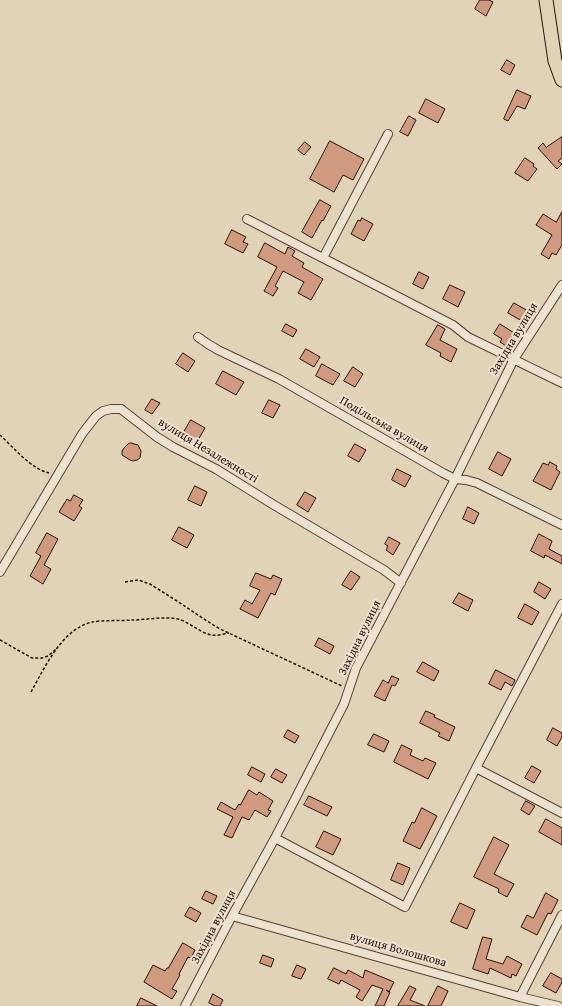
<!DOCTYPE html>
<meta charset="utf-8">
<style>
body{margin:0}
canvas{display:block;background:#e1d3b7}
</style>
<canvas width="562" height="1006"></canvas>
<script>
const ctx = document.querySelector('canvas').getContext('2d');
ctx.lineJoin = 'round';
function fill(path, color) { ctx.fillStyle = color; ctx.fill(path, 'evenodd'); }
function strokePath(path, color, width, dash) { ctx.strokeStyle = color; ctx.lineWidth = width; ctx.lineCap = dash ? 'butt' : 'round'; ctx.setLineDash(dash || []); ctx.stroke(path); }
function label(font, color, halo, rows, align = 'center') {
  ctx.font = font + ' "Gentium Book Plus",serif'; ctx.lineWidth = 4; ctx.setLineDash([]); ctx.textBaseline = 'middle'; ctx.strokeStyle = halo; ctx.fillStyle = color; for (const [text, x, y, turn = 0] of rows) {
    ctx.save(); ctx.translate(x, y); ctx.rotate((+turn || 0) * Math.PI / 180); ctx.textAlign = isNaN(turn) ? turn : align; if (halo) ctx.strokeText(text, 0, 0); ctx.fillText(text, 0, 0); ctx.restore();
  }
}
const building = new Path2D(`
 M480 0H489L493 2 486 16 475 9Z
 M507 60 515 65 510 75 501 70Z
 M517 90 531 96 525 109 517 106 508 121 504 119Z
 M426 99 445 109 438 123 419 113Z
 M409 116 416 120 408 136 400 132Z
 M562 137V158L558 161 562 164 557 169 538 148 543 143 546 147Z
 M330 141 364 159 353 180 343 175 334 192 310 179Z
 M305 142 311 147 304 155 298 150Z
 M525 158 534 164 533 166 537 169 528 181 515 173Z
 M320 200 331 206 323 221 322 220 312 238 302 232Z
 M562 212V245L556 255 552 253 549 259 541 254 552 235 536 225 543 214 556 222Z
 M362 218 373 224 364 241 351 234 358 220 360 221Z
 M232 230 246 237 243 242 248 244 243 253 225 244Z
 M265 243 285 254 288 247 295 251 292 256 304 263 302 267 323 279 311 300 298 293 304 282 283 271 275 286 278 288 273 296 264 291 277 267 258 257Z
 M419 272 429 277 423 289 413 284Z
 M450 285 465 292 458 307 443 299Z
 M514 303 528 311 522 321 508 313Z
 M286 324 297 330 293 337 282 331Z
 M500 324 519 336 511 349 500 342 502 339 494 334Z
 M438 325 445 329 440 340 457 349 451 362 440 356 441 353 426 345Z
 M306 349 320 357 314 367 300 359Z
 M183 353 195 361 188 372 176 364Z
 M322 364 340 374 333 385 316 376Z
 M353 367 363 374 355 387 344 381Z
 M223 371 244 382 236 395 216 384Z
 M152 399 160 403 152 414 145 410Z
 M269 400 280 405 273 418 262 413Z
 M191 420 205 428 194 447 180 439Z
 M131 443 138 445 141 451 140 458 137 460 133 461 130 460 122 455V451L124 448 128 444Z
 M355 444 366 450 359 462 348 456Z
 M498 452 511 459 502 476 489 469Z
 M550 462 557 466 556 469 560 472 551 490 533 481 543 463 548 465Z
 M397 469 411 476 405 487 392 480Z
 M195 486 207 492 201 506 188 500Z
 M305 492 316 498 308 512 297 505Z
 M74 495 83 500 79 506 82 508 74 521 59 512 67 499 70 501Z
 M468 507 479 513 474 524 463 519Z
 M179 527 194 535 187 548 172 540Z
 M47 533 58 539 44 565 51 569 43 584 30 576 41 556 36 553Z
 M539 534 552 541 549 549 562 556V564L545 555 544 558 531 551Z
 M389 537 400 543 393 555 386 550 388 546 385 544Z
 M351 571 360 577 351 590 342 585Z
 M256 573 271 579 273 575 282 579 275 595 271 593 258 618 240 609 245 600 252 604 260 590 250 586Z
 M539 582 551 589 545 599 534 592Z
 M459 593 473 600 468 611 453 603Z
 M525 604 539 612 532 625 518 618Z
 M319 638 334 646 330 654 315 646Z
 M423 662 439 671 434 681 417 672Z
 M496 670 515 680 512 686 505 682 501 690 489 684Z
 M392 676 399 679 395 686 392 685 385 701 374 696 383 680 388 683Z
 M426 711 435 715 434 717 455 727 449 741 438 736 440 733 420 723Z
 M553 728 562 733V737L557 746 547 740Z
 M288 730 299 736 295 743 284 737Z
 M374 734 389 741 384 752 368 745Z
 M402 745 412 750 410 755 423 761 425 758 436 763 428 779 394 762Z
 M532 766 541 771 534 783 525 778Z
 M252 767 265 774 261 782 248 775Z
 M276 769 287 775 282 783 271 777Z
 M249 790 257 795 259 792 273 801 268 810 271 811 267 817 255 810 249 820 242 817 232 838 224 835 233 817 217 809 221 802 235 810 239 804 240 805Z
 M309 796 332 807 327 816 304 805Z
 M526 801 535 806 529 815 521 810Z
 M422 808 437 816 420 849 403 841 412 822 414 823Z
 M546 819 562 828V845L539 832Z
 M324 831 341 839 333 855 316 847Z
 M494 837 509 845 494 874 514 884 507 897 498 892 499 889 474 877Z
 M398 863 410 868 403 885 391 880Z
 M206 891 217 896 213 904 202 899Z
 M546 893 558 900 551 914 548 913 537 935 521 927 527 915 533 918Z
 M460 903 475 910 467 929 451 922Z
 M190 907 201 913 196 922 185 916Z
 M483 937 492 939 486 959 503 964 507 956 522 964 516 976 512 974 511 978 490 968 488 974 473 969Z
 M183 943 195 950 191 958 188 957 179 974 180 975 172 989 177 991 172 999 144 982 153 965 165 971 167 968H168Z
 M263 955 274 959 271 967 260 963Z
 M297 965 306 969 301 979 292 976Z
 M334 968 346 974 348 970 363 978 365 970 394 982 389 992 386 990 390 992 384 1006H375L383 989 372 985 362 1001 356 997 360 990 341 980 339 984 328 979Z
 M551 973 562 979V982L556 993 543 986Z
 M410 986 416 989 410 1000 425 1006H398Z
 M438 986 448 991 441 1006H428Z
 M213 994 223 1000 220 1006H215L209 1003Z
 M141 998 157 1006H137Z`);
fill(building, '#cf9a80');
strokePath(building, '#291005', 1);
const street = new Path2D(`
 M247 219 453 325 468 337 562 383
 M323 258 388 134
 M198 337 208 344 218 350 279 379 391 443 443 473 455 479 466 480 477 483 562 525
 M0 572 82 434 96 416 103 411 111 409H121L157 437 173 447 216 469 274 505 384 570 401 583
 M476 768 562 813
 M275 838 405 907 476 768 562 604
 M232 916 520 997 558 1006
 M520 997 562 915
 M185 1006 232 916 275 838 344 704 356 668 455 479 514 359 562 285`);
const primary = new Path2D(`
 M546 0 555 61 562 80`);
strokePath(street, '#574132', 10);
strokePath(primary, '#291005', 15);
strokePath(new Path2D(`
 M0 435C13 447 31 469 49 473
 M125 582 138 580 150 584 177 601 207 621 220 629 342 686
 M0 640 32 658H42L48 656 56 649
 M31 692C45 667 62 629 92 622 102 620 121 621 132 620 146 620 164 616 178 619 189 622 198 631 208 634 215 637 223 634 229 633`), '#291005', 1.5, [3, 2]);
strokePath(street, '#ece2d0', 8);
strokePath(primary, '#e1d3b7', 13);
label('12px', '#291005', '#ece2d0', [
 ["Західна вулиця",514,339,-59],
 ["Подільська вулиця",384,425,30],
 ["вулиця Незалежності",208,451,31],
 ["Західна вулиця",360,638,-64],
 ["Західна вулиця",214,927,-62],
 ["вулиця Волошкова",398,950,16]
]);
</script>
